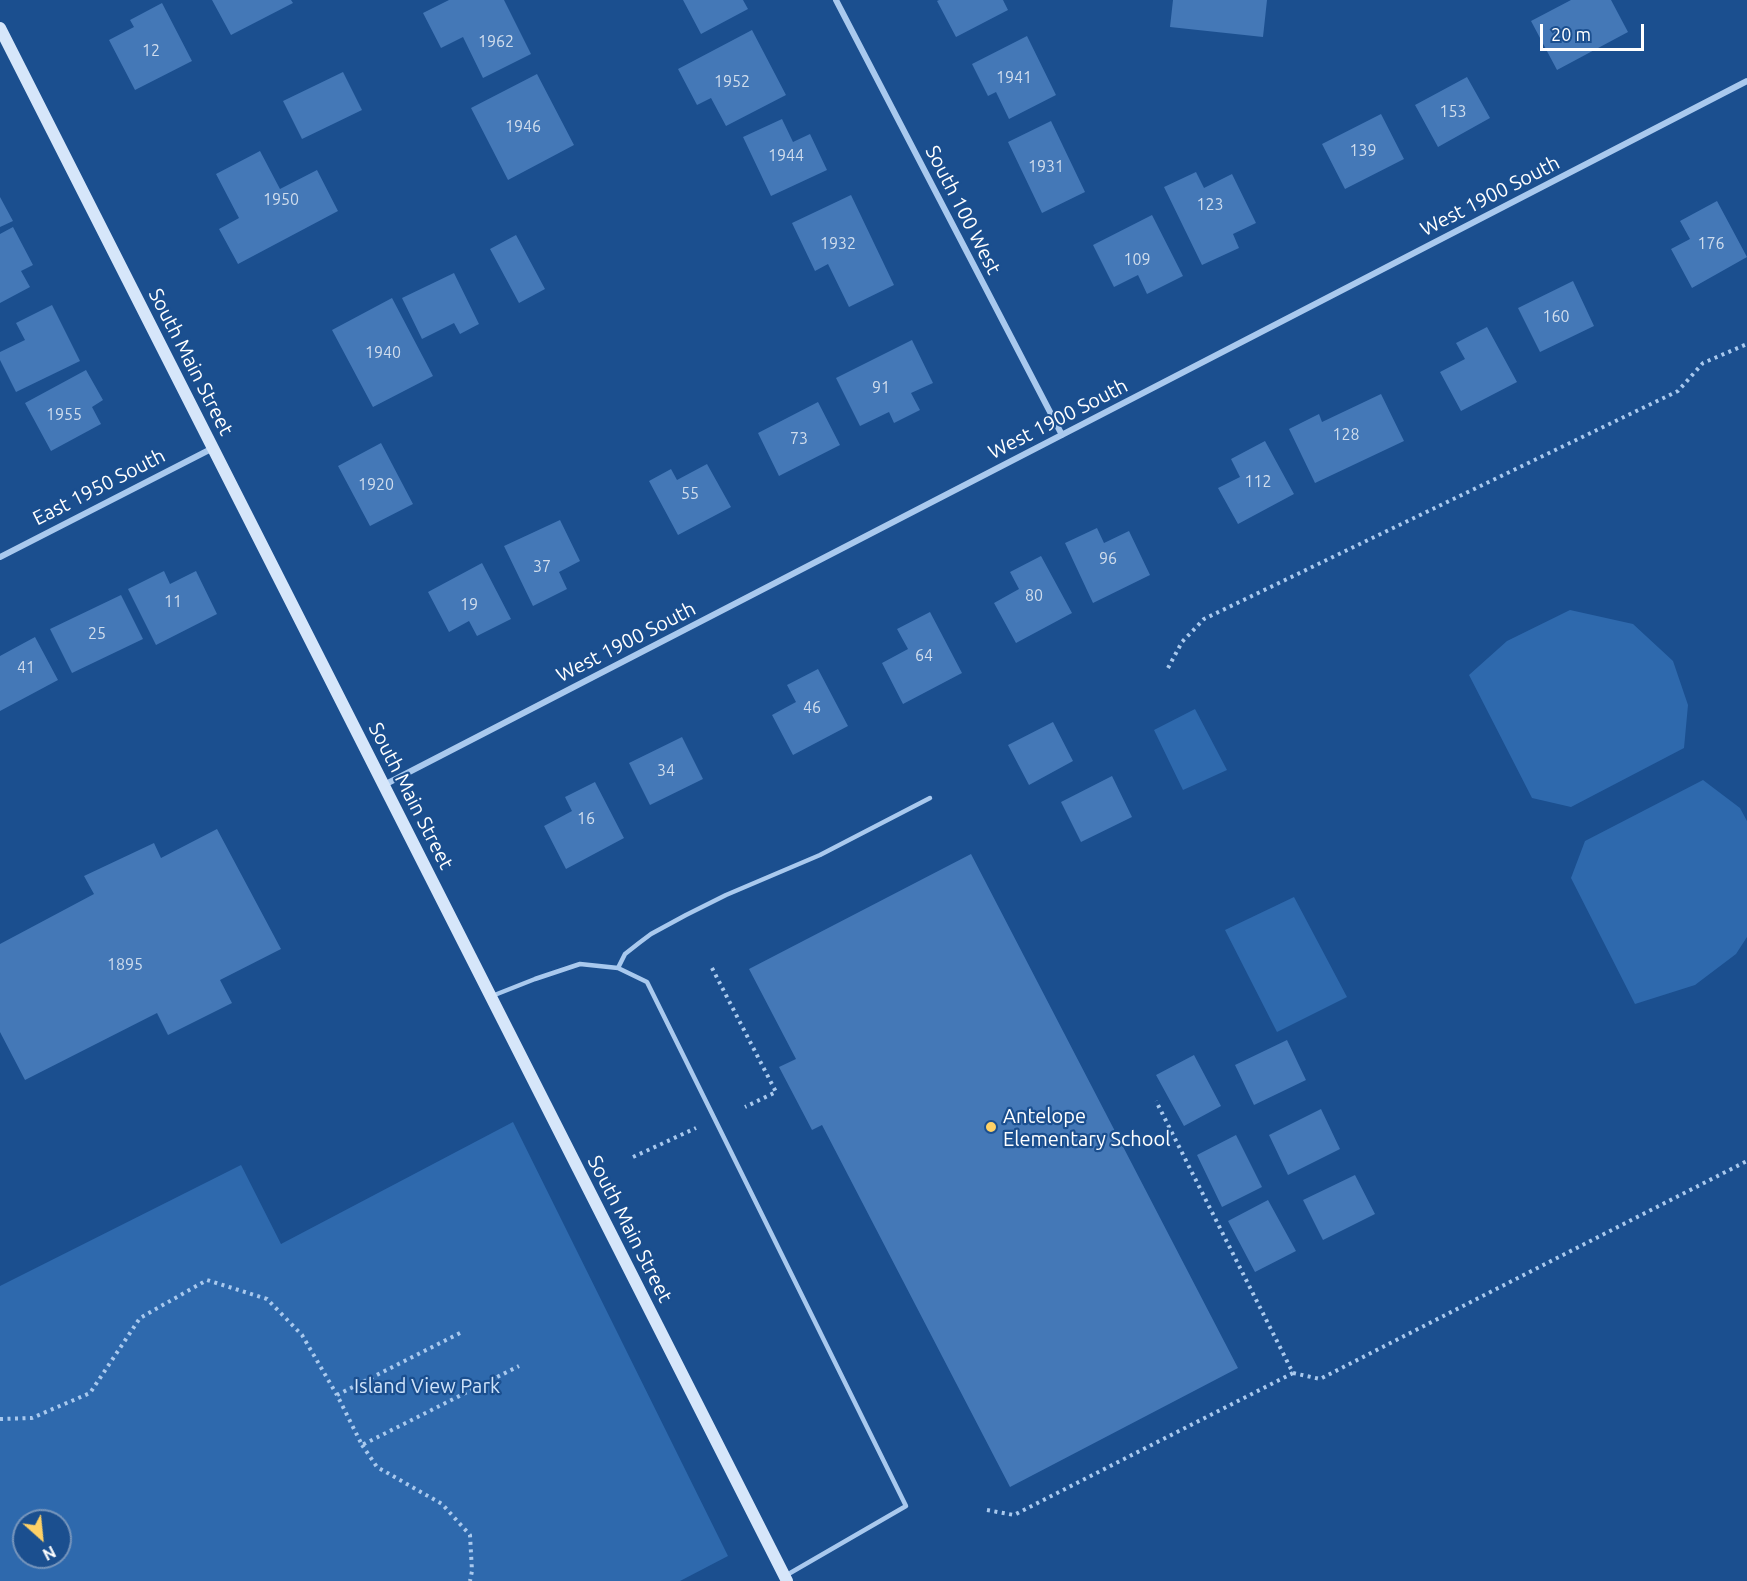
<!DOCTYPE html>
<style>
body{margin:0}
#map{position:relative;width:1747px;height:1581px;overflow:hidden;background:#1b4f8f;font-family:Ubuntu,sans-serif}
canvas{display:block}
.north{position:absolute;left:12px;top:1509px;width:60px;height:60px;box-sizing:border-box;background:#1b4f8f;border:2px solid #7695bc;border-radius:50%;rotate:153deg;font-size:16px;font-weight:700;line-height:24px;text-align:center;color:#fff}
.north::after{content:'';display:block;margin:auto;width:21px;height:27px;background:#ffd166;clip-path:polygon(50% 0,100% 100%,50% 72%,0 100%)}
.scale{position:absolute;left:1540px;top:24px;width:104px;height:27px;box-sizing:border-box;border:3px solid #fff;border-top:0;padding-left:8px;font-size:18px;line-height:21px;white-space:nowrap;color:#fff;-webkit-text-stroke:4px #1b4f8f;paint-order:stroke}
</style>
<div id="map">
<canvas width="1747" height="1581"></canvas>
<div class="north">N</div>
<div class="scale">20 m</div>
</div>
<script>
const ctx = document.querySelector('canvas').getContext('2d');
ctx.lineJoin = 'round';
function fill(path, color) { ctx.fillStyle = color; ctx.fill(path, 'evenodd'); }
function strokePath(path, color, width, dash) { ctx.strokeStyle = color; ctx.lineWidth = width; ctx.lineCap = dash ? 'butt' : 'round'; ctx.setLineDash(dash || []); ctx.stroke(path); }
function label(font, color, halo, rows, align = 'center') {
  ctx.font = font + ' Ubuntu,sans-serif'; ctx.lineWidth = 4.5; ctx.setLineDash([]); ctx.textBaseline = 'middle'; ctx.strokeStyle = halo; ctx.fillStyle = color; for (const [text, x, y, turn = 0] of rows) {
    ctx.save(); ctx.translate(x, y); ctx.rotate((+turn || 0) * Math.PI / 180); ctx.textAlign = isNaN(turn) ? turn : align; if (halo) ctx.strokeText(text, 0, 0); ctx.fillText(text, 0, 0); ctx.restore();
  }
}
fill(new Path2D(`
 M1570 610 1633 624 1673 661 1688 705 1684 748 1571 807 1532 798 1469 675 1507 641Z
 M1195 709 1227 770 1183 790 1154 730Z
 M1703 780 1740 808 1747 821V937L1736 954 1695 985 1635 1004 1571 878 1585 841Z
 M1294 897 1347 997 1277 1032 1225 930Z
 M513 1122 728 1556 680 1581H0V1286L241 1165 281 1244ZM24 1521H60V1557H24Z`), '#2e69ad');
fill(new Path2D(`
 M212 0H291L293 3 231 35Z
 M449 0H504L531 54 483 78 463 37 441 48 423 13Z
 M683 0H743L748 9 701 34Z
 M939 0H1003L1008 10 956 37 937 1Z
 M1173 0H1267L1263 37 1170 27Z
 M1571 0H1611L1628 32 1557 70 1531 21Z
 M162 3 192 61 135 90 109 40 134 27 130 20Z
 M752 30 786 95 726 126 711 98 697 105 678 69Z
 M1027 36 1056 95 1009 119 996 92 988 96 972 64Z
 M343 72 362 110 302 139 283 101Z
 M537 74 574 145 508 180 471 108Z
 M1467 77 1490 118 1438 147 1415 105Z
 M1381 114 1404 159 1345 189 1322 144Z
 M782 119 793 142 810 134 827 170 771 196 743 137Z
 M1051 121 1085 192 1042 213 1008 142Z
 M260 151 280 189 317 170 338 211 238 264 219 229 239 218 216 174Z
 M1196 172 1204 188 1232 174 1256 223 1233 234 1239 248 1202 265 1164 187Z
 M851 195 894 285 849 307 828 264 815 271 792 223Z
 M0 197 13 221 0 227Z
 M1717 201 1747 257 1692 288 1671 249 1690 239 1680 221Z
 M1152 215 1183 276 1147 294 1138 275 1114 287 1093 245Z
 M13 227 33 265 21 271 30 287 0 303V234Z
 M516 235 545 289 519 303 490 249Z
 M454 273 479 324 460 334 454 323 422 339 402 298Z
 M1573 281 1594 326 1540 352 1518 308Z
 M392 298 433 376 373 407 332 330Z
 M52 305 80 361 16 392 0 360V352L25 340 16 323Z
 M1487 327 1517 382 1461 411 1440 372 1465 359 1456 343Z
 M912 340 933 383 911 393 920 410 894 423 889 412 860 426 836 378Z
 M86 370 103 400 92 407 101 424 51 451 25 403Z
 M1381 394 1404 441 1315 483 1289 429 1319 414 1322 422Z
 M818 402 840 445 779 476 758 433Z
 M1265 441 1294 494 1238 524 1218 488 1240 477 1231 459Z
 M381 443 413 504 370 526 338 466Z
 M707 464 731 507 678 535 649 481 671 469 677 480Z
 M560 520 580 561 559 572 567 589 533 606 504 546Z
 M1097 528 1104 543 1129 531 1150 575 1093 603 1065 543Z
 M1041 556 1072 613 1016 643 994 603 1019 589 1010 572Z
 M482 563 511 619 477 636 469 621 449 632 428 592Z
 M164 571 170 584 196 571 217 614 156 645 128 589Z
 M121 595 143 639 72 673 50 629Z
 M930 612 962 673 903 704 882 663 908 649 897 629Z
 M35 637 58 680 0 711V656Z
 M818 669 848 726 793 755 772 715 796 702 787 685Z
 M1053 722 1073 761 1029 785 1008 745Z
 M682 737 703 779 650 805 629 763Z
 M1112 776 1132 817 1081 842 1061 802Z
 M595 782 624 838 566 869 544 826 572 811 565 797Z
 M217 829 281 949 220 980 232 1003 168 1035 157 1013 25 1080 0 1032V944L94 894 84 876 154 843 161 858Z
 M971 854 1238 1368 1010 1487 822 1125 812 1130 779 1067 796 1059 749 969Z
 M1287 1040 1306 1080 1254 1105 1235 1065Z
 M1194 1055 1221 1106 1184 1126 1156 1075Z
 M1321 1109 1340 1149 1288 1175 1269 1135Z
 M1236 1135 1262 1187 1222 1207 1197 1155Z
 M1355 1175 1375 1214 1323 1240 1303 1200Z
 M1268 1200 1296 1251 1255 1272 1228 1221Z`), '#4478b7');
strokePath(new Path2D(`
 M1168 668 1182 642 1204 619 1678 391 1703 363 1747 344
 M712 968 776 1092 745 1107
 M633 1157 696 1128
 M460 1333 337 1395 362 1445 519 1366
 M1293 1373 1320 1379 1747 1161
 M0 1419 32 1418 90 1393 140 1318 207 1280 267 1299 302 1335 337 1395
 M362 1445 377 1467 442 1504 470 1535 472 1571 470 1581
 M987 1510 1014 1515 1293 1373 1156 1101`), '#a9c9ee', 4, [3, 4.5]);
strokePath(new Path2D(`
 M618 968 625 954 639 943 651 934 686 915 726 895 820 855 930 798
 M492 996 535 979 580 964 618 968 647 982 906 1506 785 1576`), '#a9c9ee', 4.5);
strokePath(new Path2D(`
 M836 0 1062 435
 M0 557 213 448
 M384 785 1747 81`), '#a9c9ee', 6);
strokePath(new Path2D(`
 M0 28 787 1581`), '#d6e6fa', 12);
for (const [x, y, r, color] of [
 [991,1127,6,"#ffd166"]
]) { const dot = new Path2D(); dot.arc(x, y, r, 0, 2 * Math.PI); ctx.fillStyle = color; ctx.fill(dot); strokePath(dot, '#1b4f8f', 2); }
label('16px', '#d0dded', null, [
 ["1962",496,42],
 ["12",151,51],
 ["1941",1014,78],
 ["1952",732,82],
 ["153",1453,112],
 ["1946",523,127],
 ["139",1363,151],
 ["1944",786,156],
 ["1931",1046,167],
 ["1950",281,200],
 ["123",1210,205],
 ["1932",838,244],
 ["176",1711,244],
 ["109",1137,260],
 ["160",1556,317],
 ["1940",383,353],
 ["91",881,388],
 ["1955",64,415],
 ["128",1346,435],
 ["73",799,439],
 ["112",1258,482],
 ["1920",376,485],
 ["55",690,494],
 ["96",1108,559],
 ["37",542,567],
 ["80",1034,596],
 ["11",173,602],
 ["19",469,605],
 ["25",97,634],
 ["64",924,656],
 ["41",26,668],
 ["46",812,708],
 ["34",666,771],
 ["16",586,819],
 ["1895",125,965]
]);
label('20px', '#fff', '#1b4f8f', [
 ["West 1900 South",1490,196,-27],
 ["South 100 West",963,210,63],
 ["South Main Street",191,362,63],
 ["West 1900 South",1058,419,-27],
 ["East 1950 South",99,487,-27],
 ["West 1900 South",626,642,-27],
 ["South Main Street",411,796,63],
 ["South Main Street",630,1229,63]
]);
label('20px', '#fff', '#1b4f8f', [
 ["Antelope",1003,1116],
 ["Elementary School",1003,1139]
], 'left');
label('20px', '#cfe3fa', '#1b4f8f', [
 ["Island View Park",427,1386]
]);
</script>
